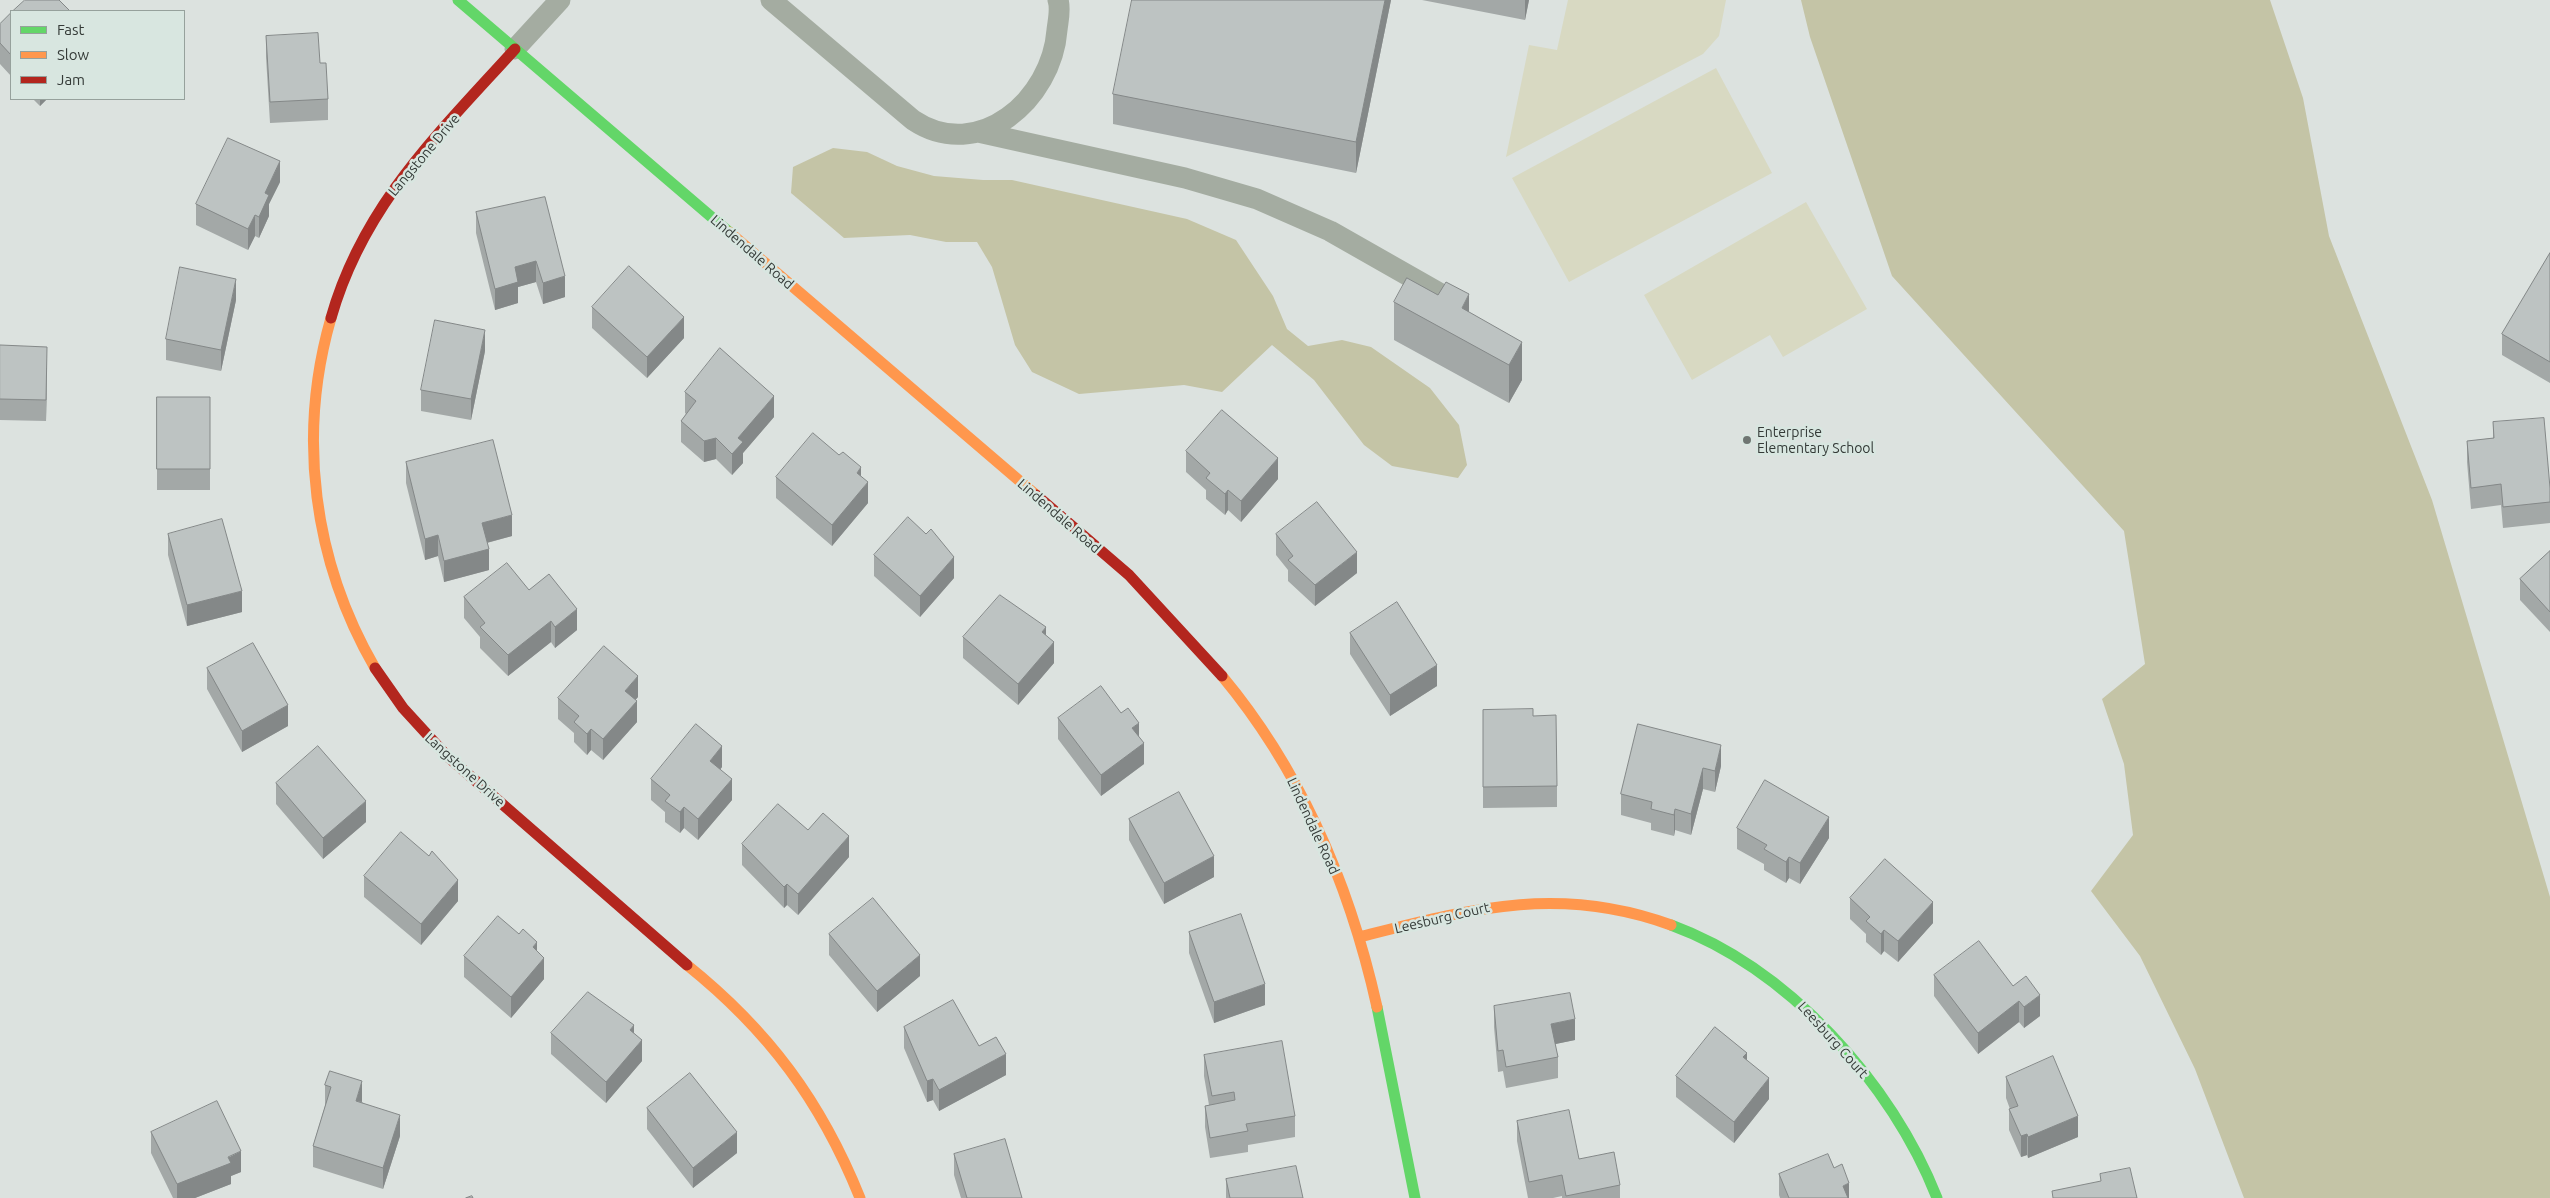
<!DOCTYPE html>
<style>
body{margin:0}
#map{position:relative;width:2550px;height:1198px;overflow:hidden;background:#dce2df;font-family:Ubuntu,sans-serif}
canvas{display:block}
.legend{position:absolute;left:10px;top:10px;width:175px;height:90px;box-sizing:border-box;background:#d8e6e0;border:1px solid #96a19c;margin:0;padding:6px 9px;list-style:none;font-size:15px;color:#343a37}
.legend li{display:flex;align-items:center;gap:10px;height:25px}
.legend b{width:25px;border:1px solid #96a19c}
</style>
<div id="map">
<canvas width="2550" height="1198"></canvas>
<ul class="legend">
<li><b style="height:6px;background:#63d668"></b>Fast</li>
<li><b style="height:6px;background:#ff974d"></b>Slow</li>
<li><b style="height:6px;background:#b3261e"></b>Jam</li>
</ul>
</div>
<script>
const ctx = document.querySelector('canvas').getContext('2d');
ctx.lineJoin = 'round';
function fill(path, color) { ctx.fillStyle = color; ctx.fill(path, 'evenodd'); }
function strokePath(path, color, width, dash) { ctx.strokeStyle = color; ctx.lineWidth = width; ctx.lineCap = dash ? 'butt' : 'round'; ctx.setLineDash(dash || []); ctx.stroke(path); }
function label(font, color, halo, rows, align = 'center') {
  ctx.font = font + ' Ubuntu,sans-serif'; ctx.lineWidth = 5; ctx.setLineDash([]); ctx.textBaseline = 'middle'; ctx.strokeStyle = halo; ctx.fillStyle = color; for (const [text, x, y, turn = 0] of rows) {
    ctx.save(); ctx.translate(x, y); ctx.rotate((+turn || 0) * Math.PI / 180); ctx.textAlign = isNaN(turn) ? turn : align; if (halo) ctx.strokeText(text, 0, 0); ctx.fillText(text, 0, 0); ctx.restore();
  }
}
fill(new Path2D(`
 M1568 0H1726L1719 36 1703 54 1506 157 1529 45 1557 50Z
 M1716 68 1772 173 1569 282 1512 178Z
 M1806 202 1867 309 1783 357 1770 335 1692 380 1644 295Z`), '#d8d9c2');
fill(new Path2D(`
 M1801 0H2270L2303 98 2329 236 2432 500 2550 897V1198H2244L2195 1069 2140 956 2091 891 2133 835 2124 764 2102 699 2145 664 2124 531 1892 276 1810 37Z
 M833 148 867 152 897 166 934 176 983 180H1012L1187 219 1236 240 1273 296 1287 329 1308 346 1342 340 1371 347 1430 388 1459 425 1467 465 1458 478 1392 466 1364 445 1314 380 1272 345 1222 392 1184 385 1079 394 1032 372 1015 345 992 267 977 242H946L910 235 844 238 791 193 793 167Z`), '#c4c4a6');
strokePath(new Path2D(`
 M771 0 913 120C979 164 1052 99 1057 30 1058 21 1061 9 1058 0
 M515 49 560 0
 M978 132 1185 178 1257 199 1330 231 1439 293`), '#a4aca1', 21);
strokePath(new Path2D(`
 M458 0 729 232
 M1671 925C1788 968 1892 1083 1937 1198
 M1377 1007 1415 1198`), '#63d668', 11);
strokePath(new Path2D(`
 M729 232 1036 495
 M331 318C297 436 313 561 375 668
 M1222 676C1302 772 1350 886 1377 1007
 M1359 937C1470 909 1559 884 1671 925
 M687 965C768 1030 821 1101 860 1198`), '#ff974d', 11);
strokePath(new Path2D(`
 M331 318C363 205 439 133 515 49
 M1036 495 1129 575 1222 676
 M375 668 403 708 446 755 687 965`), '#b3261e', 11);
fill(new Path2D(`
 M1391 0 1356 173 1113 124V94Z
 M1422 0H1529L1525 20Z
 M11 13V76L0 64V24Z
 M266 36 320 63 328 99V120L270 123 266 57Z
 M33 99H47L40 106Z
 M280 182 269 204V216L259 238 255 236 248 250 196 225V204Z
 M545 197 565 297 543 304 536 282 518 287V303L495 310 476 233V212Z
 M2550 253V383L2502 355V334Z
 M236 300 221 371 166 360V339Z
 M1394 302 1469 312 1522 380 1509 403 1394 340Z
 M592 307 684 338 647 378 592 328Z
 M0 345 47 368 46 421 0 420Z
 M485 351 471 420 421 411V390Z
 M685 392 774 417 743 453V463L732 475 716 459 704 462 681 442V421L686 414 685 413Z
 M157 397H210V490H157Z
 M2493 422 2550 488V523L2503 528 2501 505 2471 509 2467 462V441L2493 438Z
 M1186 451 1278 479 1241 522 1228 510 1225 515 1206 499V490L1186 472Z
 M406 462 512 536 487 543 489 570 444 582 438 556 425 560 406 483Z
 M776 477H861L868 503 832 546 776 498Z
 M168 534 242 612 187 626 168 555Z
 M1276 534 1357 573 1315 606 1288 581V570L1276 555Z
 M2550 551V632L2520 600V579Z
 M874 555 954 578 920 617 874 576Z
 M529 590 577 630 555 648 551 642 508 676 480 648V637L464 618V597Z
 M1350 633 1437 686 1390 716 1350 654Z
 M1046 635 1054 663 1018 705 963 658V637Z
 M207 668 288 726 242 752 207 689Z
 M638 697 635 700 637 722 603 760 591 750 587 755 574 742V733L558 719V698Z
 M1483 710 1533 716 1557 786V807L1483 808Z
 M1058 718 1139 737 1144 764 1101 796 1058 739Z
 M1638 724 1721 766 1715 792 1703 789 1691 835 1675 830 1674 836 1651 830V823L1621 815V794Z
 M722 767 720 770 732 800 698 840 684 828 680 833 665 822V812L651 800V779Z
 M276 783 366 822 323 859 276 804Z
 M1129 819 1214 877 1164 904 1129 840Z
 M1737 828 1829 838 1800 884 1789 878 1786 883 1764 870V864L1737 849Z
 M808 830 849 857 798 915 787 905 784 908 742 865V844Z
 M364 876 458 901 421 945 364 897Z
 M1850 898 1933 923 1898 962 1884 951 1881 955 1866 942V934L1850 919Z
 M1189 932 1265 1005 1214 1023 1189 953Z
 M829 934 920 976 877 1012 829 955Z
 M537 952 544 979 511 1018 464 977V956Z
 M1934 975 2013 986 2040 1016 2024 1028 2019 1022 1978 1054 1934 996Z
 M1494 1006 1575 1040 1555 1044 1558 1057V1078L1506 1088 1503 1071 1498 1072 1494 1027Z
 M904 1027 979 1046 1006 1075 939 1111 933 1100 927 1102 904 1048Z
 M551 1033H634L642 1061 606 1103 551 1054Z
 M1204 1055 1295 1116V1137L1248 1145V1152L1210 1158 1205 1127V1106L1209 1105 1204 1076Z
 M1747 1061 1769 1099 1734 1143 1676 1097V1076Z
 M330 1071 362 1102 400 1136 383 1189 313 1167V1146L325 1106V1085Z
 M2006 1077 2078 1137 2028 1158 2027 1155 2021 1157 2009 1130V1109H2010L2006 1098Z
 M647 1108 737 1153 693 1188 647 1129Z
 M1517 1121 1620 1185V1198H1562V1196L1553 1198H1528L1517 1141Z
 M151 1132 241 1172 231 1176V1184L195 1198H173L151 1153Z
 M954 1154 1022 1198H961L954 1175Z
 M1834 1168 1849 1198H1780L1779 1195V1174Z
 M1226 1179 1303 1198H1226Z`), '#a3a8a7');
fill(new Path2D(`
 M1385 0H1391L1356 173V142Z
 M1525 0H1529L1525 20Z
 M40 99H47L40 106Z
 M280 161V182L269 204V216L259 238V217L265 193Z
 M255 215V236L248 250V229Z
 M536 261V282L518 287V303L495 310V289L515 267Z
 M565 276V297L543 304V283Z
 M236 279V300L221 371V350Z
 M1469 294V332L1462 308Z
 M684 317V338L647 378V357Z
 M485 330V351L471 420V399Z
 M1522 342V380L1509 403V365Z
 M47 347V368L46 421V400Z
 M774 396V417L743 453V463L732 475V454L738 438Z
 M716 438V459L704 462V441Z
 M1278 458V479L1241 522V501Z
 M861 467V488L857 473Z
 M868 482V503L832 546V525Z
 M1228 490V510L1225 515V494Z
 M512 515V536L482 544V523Z
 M438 535V556L425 560V539Z
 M489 549V570L444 582V561Z
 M1357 552V573L1315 606V585Z
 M954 557V578L920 617V596Z
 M242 591V612L187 626V605Z
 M577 609V630L555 648V627Z
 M551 621V642L508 676V655Z
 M1046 627V648L1042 632Z
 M1054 642V663L1018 705V684Z
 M1437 665V686L1390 716V695Z
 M638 676V697L625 712V691Z
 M637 701V722L603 760V739Z
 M288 705V726L242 752V731Z
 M1139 723V744L1132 728Z
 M591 729V750L587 755V734Z
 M1144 743V764L1101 796V775Z
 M1721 745V766L1715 792V771Z
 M722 746V767L710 782V761Z
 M1703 768V789L1691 835V814Z
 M732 779V800L698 840V819Z
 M366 801V822L323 859V838Z
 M684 807V828L680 833V812Z
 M1675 809V830L1674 836V815Z
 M1829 817V838L1800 884V863Z
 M849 836V857L798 915V894Z
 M1214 856V877L1164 904V883Z
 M1789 857V878L1786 883V862Z
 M458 880V901L421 945V924Z
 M787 884V905L784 908V887Z
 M1933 902V923L1898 962V941Z
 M1884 930V951L1881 955V934Z
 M537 942V963L533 947Z
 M920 955V976L877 1012V991Z
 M544 958V979L511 1018V997Z
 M1265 984V1005L1214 1023V1002Z
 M2040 995V1016L2024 1028V1007Z
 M2019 1001V1022L1978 1054V1033Z
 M1575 1019V1040L1551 1045V1024Z
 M634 1025V1046L630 1030Z
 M642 1040V1061L606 1103V1082Z
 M1747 1053V1074L1743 1057Z
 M1006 1054V1075L939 1111V1090Z
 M1769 1078V1099L1734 1143V1122Z
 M933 1079V1100L927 1102V1081Z
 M362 1081V1102L356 1101Z
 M400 1115V1136L383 1189V1168Z
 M2078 1116V1137L2028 1158V1137Z
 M737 1132V1153L693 1188V1168Z
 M2027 1134V1155L2021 1157V1136Z
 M241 1151V1172L231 1176V1184L195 1198H177V1184Z
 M1849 1183V1198H1843V1186Z`), '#848888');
const building = new Path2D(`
 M25 0H59L70 11H13Z
 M1132 0H1385L1356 142 1113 94Z
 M11 13V55L0 43V24Z
 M318 33 320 63H326L328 99 270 102 266 36Z
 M228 138 280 161 265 193 269 195 259 217 255 215 248 229 196 204Z
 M545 197 565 276 543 283 536 261 515 267 518 282 495 289 476 212Z
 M2550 253V362L2502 334Z
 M629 266 684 317 647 357 592 307Z
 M180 267 236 279 221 350 166 339Z
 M1407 278 1438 295 1446 282 1469 294 1462 308 1522 342 1509 365 1394 302Z
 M435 320 485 330 471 399 421 390Z
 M0 345 47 347 46 400 0 399Z
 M720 348 774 396 738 438 743 442 732 454 716 438 704 441 681 421 696 401 685 392Z
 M157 397H210V469H157Z
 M1222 410 1278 458 1241 501 1228 490 1225 494 1206 478 1210 473 1186 451Z
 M2544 418 2550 488V502L2503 507 2501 484 2471 488 2467 441 2494 438 2493 422Z
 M813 433 839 455 843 452 861 467 857 473 868 482 832 525 776 477Z
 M493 440 512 515 482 523 489 549 444 561 438 535 425 539 406 462Z
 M1317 502 1357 552 1315 585 1288 560 1293 556 1276 534Z
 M908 517 926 534 931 529 954 557 920 596 874 555Z
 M222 519 242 591 187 605 168 534Z
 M2550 551V612L2520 579Z
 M507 563 529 590 549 574 577 609 555 627 551 621 508 655 480 627 485 623 464 597Z
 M1000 595 1046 627 1042 632 1054 642 1018 684 963 637Z
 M1397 602 1437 665 1390 695 1350 633Z
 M253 643 288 705 242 731 207 668Z
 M604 646 638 676 625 691 637 701 603 739 591 729 587 734 574 722 579 716 558 698Z
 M1101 686 1121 713 1128 708 1139 723 1132 728 1144 743 1101 775 1058 718Z
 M1533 709V716L1556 715 1557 786 1483 787V710Z
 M696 724 722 746 710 761 732 779 698 819 684 807 680 812 665 801 670 795 651 779Z
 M1638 724 1721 745 1715 771 1703 768 1691 814 1675 809 1674 815 1651 809 1652 802 1621 794Z
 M318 746 366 801 323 838 276 783Z
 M1765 780 1829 817 1800 863 1789 857 1786 862 1764 849 1767 845 1737 828Z
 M1179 792 1214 856 1164 883 1129 819Z
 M778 804 808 830 823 813 849 836 798 894 787 884 784 887 742 844Z
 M401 832 429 856 432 851 458 880 421 924 364 876Z
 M1885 859 1933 902 1898 941 1884 930 1881 934 1866 921 1870 917 1850 898Z
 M873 898 920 955 877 991 829 934Z
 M1241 914 1265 984 1214 1002 1189 932Z
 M498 916 519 934 523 929 537 942 533 947 544 958 511 997 464 956Z
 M1979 941 2013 986 2026 976 2040 995 2024 1007 2019 1001 1978 1033 1934 975Z
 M588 992 634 1025 630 1030 642 1040 606 1082 551 1033Z
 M1570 993 1575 1019 1551 1024 1558 1057 1506 1067 1503 1050 1498 1051 1494 1006Z
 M953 1000 979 1046 996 1037 1006 1054 939 1090 933 1079 927 1081 904 1027Z
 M1715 1027 1747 1053 1743 1057 1769 1078 1734 1122 1676 1076Z
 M1282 1041 1295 1116 1246 1124 1248 1131 1210 1138 1205 1106 1235 1100 1234 1092 1212 1096 1204 1055Z
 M2053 1056 2078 1116 2028 1137 2027 1134 2021 1136 2009 1109 2018 1106 2006 1077Z
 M330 1071 362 1081 356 1101 400 1115 383 1168 313 1146 331 1087 325 1085Z
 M690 1073 737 1132 693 1168 647 1108Z
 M217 1101 241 1151 228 1157 231 1163 177 1184 151 1132Z
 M1569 1110 1579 1159 1614 1152 1620 1185 1566 1196 1562 1175 1529 1182 1517 1121Z
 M1005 1139 1022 1198H967L954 1154Z
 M1828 1154 1834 1168 1842 1164 1849 1183 1843 1186 1848 1198H1789L1779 1174Z
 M1296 1166 1303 1198H1230L1226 1179Z
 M2130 1168 2137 1198H2053L2052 1191 2101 1181 2100 1174Z
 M472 1196 473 1198H466Z`);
fill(building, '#bdc3c2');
strokePath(building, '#848888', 1);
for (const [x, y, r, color] of [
 [1747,440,5,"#6f7572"]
]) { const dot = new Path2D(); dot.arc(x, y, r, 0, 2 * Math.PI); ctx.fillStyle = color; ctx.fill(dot); strokePath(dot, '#d8e6e0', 2); }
label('14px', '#343a37', '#d8e6e0', [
 ["Langstone Drive",424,155,-50],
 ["Lindendale Road",752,252,41],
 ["Lindendale Road",1059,516,41],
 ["Langstone Drive",465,770,42],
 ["Lindendale Road",1313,826,65],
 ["Leesburg Court",1442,918,-13],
 ["Leesburg Court",1833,1040,48]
]);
label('14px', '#343a37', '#d8e6e0', [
 ["Enterprise",1757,432],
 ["Elementary School",1757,448]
], 'left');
</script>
